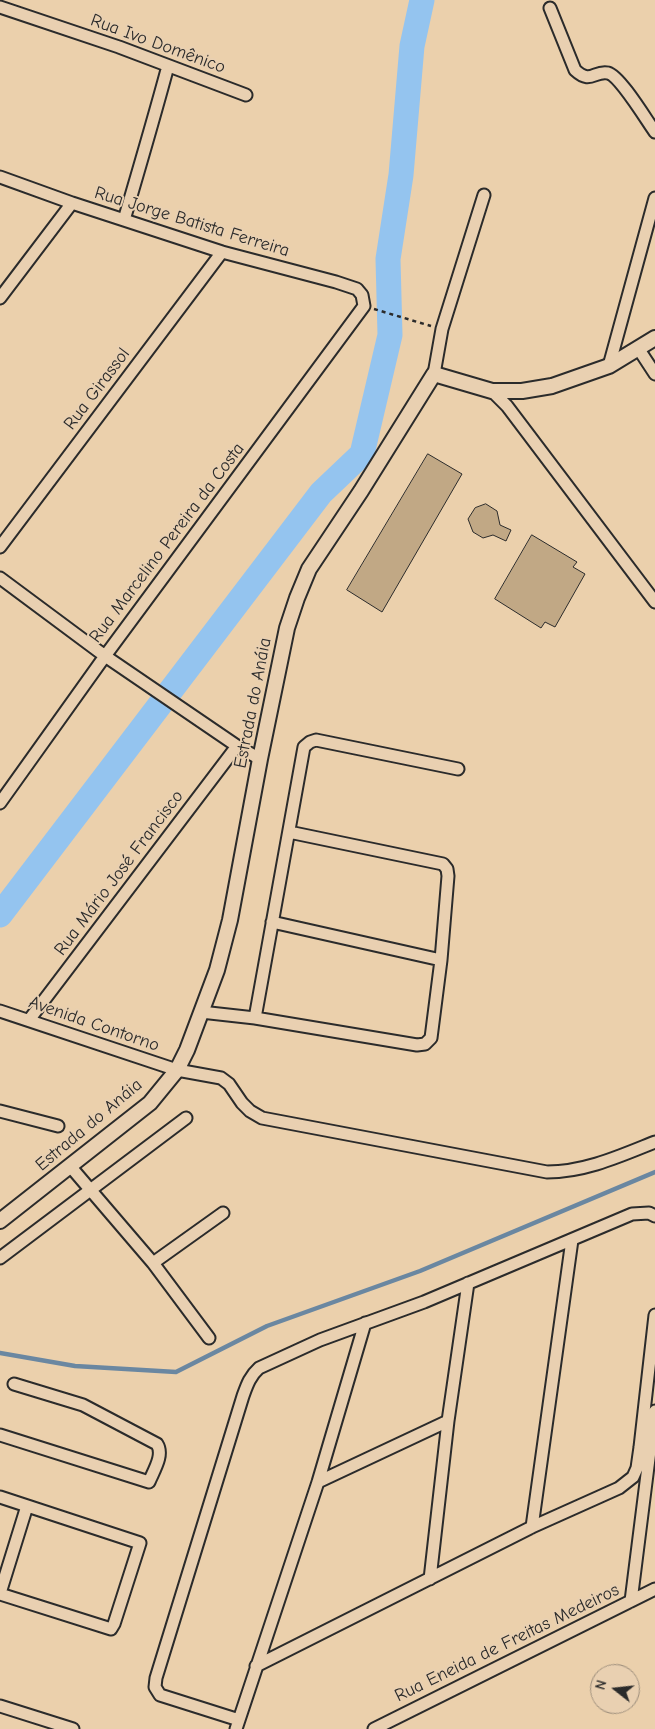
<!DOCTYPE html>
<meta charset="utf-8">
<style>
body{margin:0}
#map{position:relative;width:655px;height:1729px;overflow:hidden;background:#ebd0ac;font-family:"Comic Neue",sans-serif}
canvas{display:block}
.north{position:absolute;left:590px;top:1664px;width:50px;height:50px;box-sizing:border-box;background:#e9d0b1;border:1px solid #9d8e7b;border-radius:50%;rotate:286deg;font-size:14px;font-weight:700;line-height:20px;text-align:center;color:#2b2b2b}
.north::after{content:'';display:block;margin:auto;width:18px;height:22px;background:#2b2b2b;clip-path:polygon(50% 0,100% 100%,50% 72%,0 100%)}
</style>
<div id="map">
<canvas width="655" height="1729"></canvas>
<div class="north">N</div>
</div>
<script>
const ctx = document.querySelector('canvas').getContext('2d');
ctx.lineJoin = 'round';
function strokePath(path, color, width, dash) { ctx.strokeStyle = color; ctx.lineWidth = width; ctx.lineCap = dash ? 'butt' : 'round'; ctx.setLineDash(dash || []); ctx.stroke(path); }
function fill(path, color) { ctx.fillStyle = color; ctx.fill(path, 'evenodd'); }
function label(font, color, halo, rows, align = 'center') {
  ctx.font = font + ' "Comic Neue",sans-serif'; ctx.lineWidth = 4; ctx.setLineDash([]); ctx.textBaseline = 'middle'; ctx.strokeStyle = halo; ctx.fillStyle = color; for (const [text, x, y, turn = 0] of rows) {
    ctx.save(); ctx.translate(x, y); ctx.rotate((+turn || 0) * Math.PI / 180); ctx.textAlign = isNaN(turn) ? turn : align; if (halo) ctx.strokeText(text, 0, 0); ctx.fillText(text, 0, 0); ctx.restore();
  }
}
strokePath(new Path2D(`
 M0 1353 75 1366 176 1372 267 1326 420 1271 655 1172`), '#6a87a1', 4.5);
strokePath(new Path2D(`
 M0 915 321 493 362 454 390 335 388 259 401 175 412 46 422 0`), '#94c4ef', 25);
const building = new Path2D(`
 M428 454 462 474 382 612 347 590Z
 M486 504 497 511 500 525 511 530 506 541 493 535 483 538 473 532 468 519 475 508Z
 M532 535 577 562 573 567 585 574 555 627 545 622 541 628 495 599Z`);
fill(building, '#c1a885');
strokePath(building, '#2b2b2b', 1);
const minor = new Path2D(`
 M0 7 119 47 246 95
 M550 8 575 70C591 85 594 70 608 73 620 76 647 121 655 132
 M0 177 72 203 222 252 336 282 357 289 362 295 364 306 105 656 0 803
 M124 220C139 169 154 118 168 66
 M0 298 72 203
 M638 348 655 374
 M609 366 655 198
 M434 374 442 329 484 195
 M492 391 507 406 655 602
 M0 547 222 252
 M0 578 105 656 237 746 260 759
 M289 832 443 864 447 869 448 876 441 960
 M0 1011 177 1070 221 1078 229 1084 242 1103 250 1111 262 1118 547 1172C585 1172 620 1156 655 1142
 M201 1012 255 1018 417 1045 425 1044 431 1038 441 960 272 922
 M255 1018 304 747 310 742 316 740 458 769
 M29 1020 237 746
 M0 1111 58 1126
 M70 1166 153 1263 209 1338
 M0 1258 186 1118
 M153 1263 223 1213
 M0 1435 149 1482C154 1470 164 1455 157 1444L83 1405 14 1384
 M318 1482 448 1421
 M0 1497 140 1543 114 1624 111 1629 0 1594
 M532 1527 572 1240
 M430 1579 448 1421 468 1283
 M0 1593 27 1506
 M631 1601 655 1411
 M256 1666 532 1527 619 1488 633 1477 637 1468 640 1447 655 1315
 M0 1706 73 1729
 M239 1720 160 1695 155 1687 156 1678 243 1396C247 1385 250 1376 259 1368L320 1340 424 1302 632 1214 649 1213 655 1216
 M236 1729 318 1482 365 1323
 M374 1729 655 1589`);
const tertiary = new Path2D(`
 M0 1221 150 1103 177 1070 187 1050 217 970 230 920 260 759 287 628 297 598 309 569 361 491 434 374 492 391H522L552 386 609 366 655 338`);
strokePath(minor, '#2b2b2b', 15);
strokePath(tertiary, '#2b2b2b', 18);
strokePath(new Path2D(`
 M374 309 431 326`), '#2b2b2b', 2.5, [4, 4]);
strokePath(minor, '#e9d0b1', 11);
strokePath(tertiary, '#e9d0b1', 14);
label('18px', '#2b2b2b', '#e9d0b1', [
 ["Rua Ivo Domênico",158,44,20],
 ["Rua Jorge Batista Ferreira",192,222,17],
 ["Rua Girassol",97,389,-53],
 ["Rua Marcelino Pereira da Costa",167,543,-53],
 ["Estrada do Anáia",253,703,-79],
 ["Rua Mário José Francisco",119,873,-53],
 ["Avenida Contorno",94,1024,19],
 ["Estrada do Anáia",89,1125,-40],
 ["Rua Eneida de Freitas Medeiros",507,1643,-26]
]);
</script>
